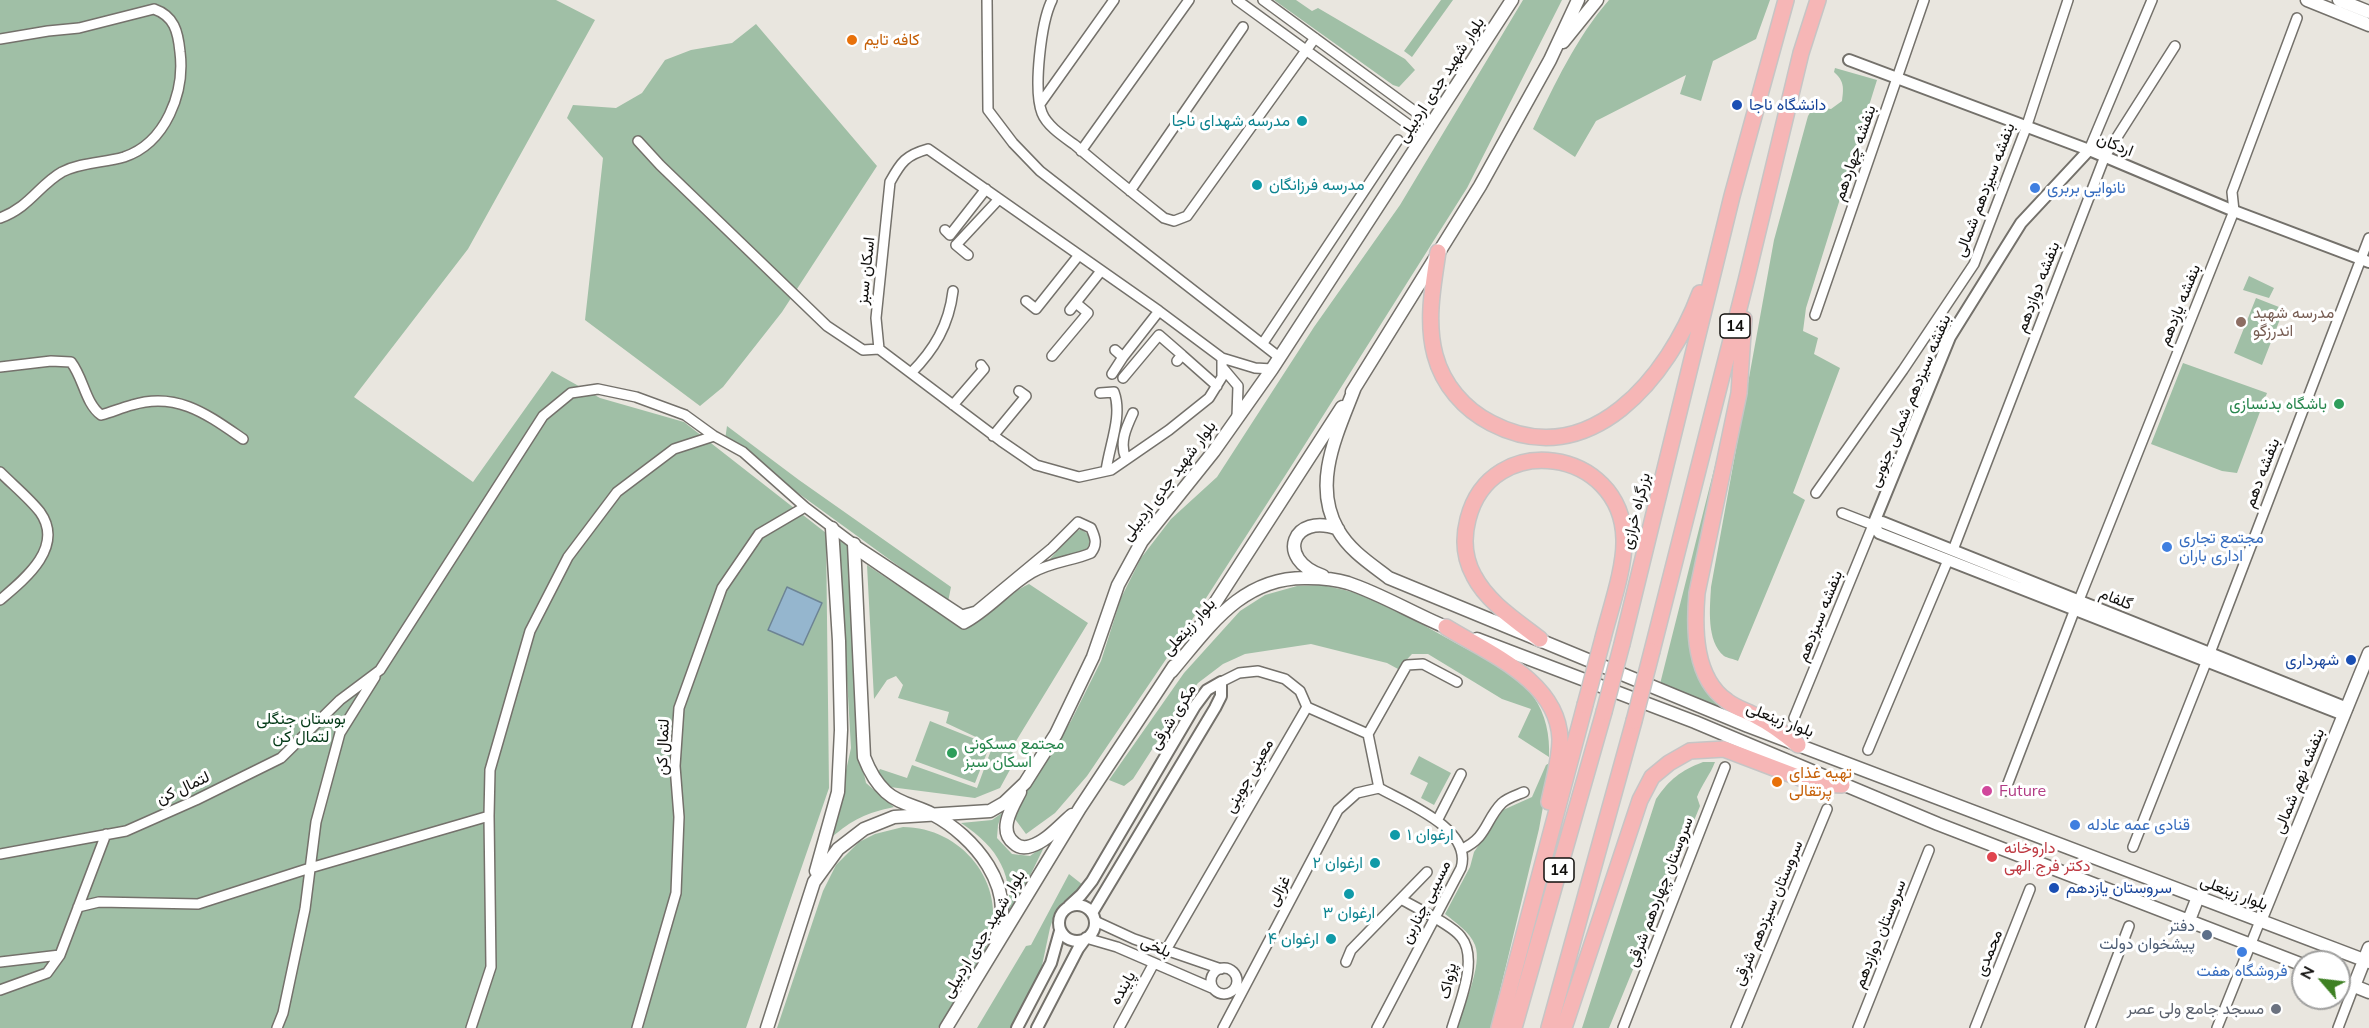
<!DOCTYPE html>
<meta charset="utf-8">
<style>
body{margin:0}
#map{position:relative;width:2369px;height:1028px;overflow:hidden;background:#e9e6df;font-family:Mulish,sans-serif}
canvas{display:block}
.north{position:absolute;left:2291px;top:950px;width:60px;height:60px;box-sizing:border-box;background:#fff;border:2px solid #9f9f9e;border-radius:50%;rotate:298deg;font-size:16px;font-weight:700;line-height:24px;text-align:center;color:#100f0d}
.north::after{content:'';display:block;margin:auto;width:21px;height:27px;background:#3e8023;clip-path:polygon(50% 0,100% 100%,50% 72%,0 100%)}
</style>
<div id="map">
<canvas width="2369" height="1028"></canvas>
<div class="north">N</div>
</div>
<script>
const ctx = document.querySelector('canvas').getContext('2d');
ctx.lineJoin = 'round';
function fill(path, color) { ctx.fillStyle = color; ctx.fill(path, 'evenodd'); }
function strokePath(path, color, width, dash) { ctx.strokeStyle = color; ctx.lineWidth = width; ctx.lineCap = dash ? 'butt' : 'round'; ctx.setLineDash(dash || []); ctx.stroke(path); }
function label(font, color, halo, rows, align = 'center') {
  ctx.font = font + ' Mulish,Vazirmatn,sans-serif'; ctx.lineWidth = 6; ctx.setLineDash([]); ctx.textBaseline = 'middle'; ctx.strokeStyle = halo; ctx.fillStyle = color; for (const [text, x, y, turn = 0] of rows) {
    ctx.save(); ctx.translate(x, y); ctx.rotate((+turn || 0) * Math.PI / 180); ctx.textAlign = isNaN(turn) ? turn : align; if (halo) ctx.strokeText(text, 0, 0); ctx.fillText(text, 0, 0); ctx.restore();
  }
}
fill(new Path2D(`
 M0 0H556L595 20 468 249 354 397 473 482 552 371 600 398 684 422 826 533 829 788 746 1028H0Z
 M1274 0H1296L1312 11 1318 8 1405 59 1415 70 1399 87 1393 85Z
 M1441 0H1453L1412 57 1404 51Z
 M1523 0H1562L1467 188 1290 468 1179 640 1087 776 1055 813 1026 834 1012 815 1071 721 1101 661 1121 598 1141 558 1171 519 1217 477 1314 327 1400 205Z
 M1609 0H1770L1756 39 1713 61 1701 101 1680 94 1686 75 1596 121 1575 157 1533 129C1555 84 1576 38 1609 0Z
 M756 24 877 166 782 312 723 387 700 406 585 320 603 158 567 118 573 105 616 108 642 93 665 60 691 50 732 43Z
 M1835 68 1877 80 1806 308 1803 331 1818 338 1814 354 1840 368 1793 493 1805 500 1738 661C1734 659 1727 658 1724 656 1706 641 1710 607 1711 587L1774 240 1808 116 1814 106 1831 109 1842 101C1844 87 1844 81 1834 72Z
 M2249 276 2274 288 2269 298 2243 290Z
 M2256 298 2284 309 2262 365 2234 353Z
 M2183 363 2267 393 2237 473 2222 471 2151 444Z
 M1734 390 1694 582 1696 661 1753 722 1660 684Z
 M727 426 799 480 951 587 948 602 725 440Z
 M1081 529C1090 535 1091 538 1088 548L1079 553 1048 561 1075 532Z
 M839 540 848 546 858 747 866 783 894 807C866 813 853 819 831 838L851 748Z
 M867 565 963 629C989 619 1004 595 1029 584L1088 623 1013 746 1012 766 1000 788 975 798 890 787 878 772 880 769 907 778 912 765 977 788 993 745 946 723 949 712 898 698 903 685 896 676 887 680 874 699Z
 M1321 585C1331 587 1342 589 1352 592 1391 606 1427 627 1463 647 1488 660 1516 672 1533 696 1546 714 1550 736 1549 757L1518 737 1531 709 1502 699 1428 654H1412L1398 669 1387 663 1311 644 1245 654 1223 664 1198 683 1171 720 1133 779 1124 786 1109 780 1184 673 1240 611 1265 595 1297 586Z
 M930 721 990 745 975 783 915 761Z
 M1419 756 1451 773 1434 805 1421 798 1428 783 1410 774Z
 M1551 762 1539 829 1491 1028H1457C1463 1007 1483 965 1475 945 1470 932 1455 922 1445 914L1470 867 1474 852 1503 810 1532 797 1546 765Z
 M1703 762H1715C1710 775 1702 784 1697 797L1700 806 1609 1028H1582L1656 799C1670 779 1680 771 1703 762Z
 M1002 813 998 825 997 838 1012 854 1030 856 1045 845 1008 921C1014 875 999 848 961 823L992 820Z
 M903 827C961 827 1008 883 989 941 979 969 958 995 943 1021L938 1028H777L823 891 836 865 859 842 875 834Z
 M1069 874 1083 885 1063 903 1055 913 1050 928 1040 975 1011 1028H977L1026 946 1031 945Z`), '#a0bfa6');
const water = new Path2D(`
 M787 587 822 603 803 645 768 630Z`);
fill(water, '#95b6ce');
strokePath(water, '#6d8494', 1.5);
const minor = new Path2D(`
 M987 0 988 110 1013 143 1040 171 1279 357
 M1052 0C1041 22 1033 90 1042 113 1047 126 1064 137 1075 145 1104 170 1134 194 1164 218L1174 221 1187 216 1315 38
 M1237 0 1424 136
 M1263 0 1432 124
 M0 39 48 31 79 28 154 9C174 16 178 31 180 52 185 92 166 143 124 157 104 163 82 162 62 172 39 185 30 207 0 218
 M1040 104 1114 0
 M638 141 660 165 827 326 863 350 879 349
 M2089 150 2152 0
 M1081 151 1189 0
 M1130 191 1243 27
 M945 230 950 235 986 189
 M968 255 956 245 999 199
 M1026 301 1036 309 1079 255
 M1070 310 1101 271
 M1815 315 1924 0
 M1263 343 1398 140
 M1115 350 1123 357 1159 311
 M1052 356 1088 313 1076 303
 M1222 358V377L1209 398 1169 430 1111 470 1079 477 1036 465 1001 441 879 349 876 318 890 182C901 162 906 155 928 149L1159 311 1222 358 1255 368 1272 369
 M1177 361 1182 355 1217 386
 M0 367 51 361 71 362C84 379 85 403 101 415 112 412 121 408 132 405 177 391 208 415 243 439
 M1222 367 1238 386 1237 417
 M911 373C934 350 949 325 953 291
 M1112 374 1123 357
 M1123 378 1159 335 1182 355
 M1100 393 1114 392C1123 416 1109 446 1106 471
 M953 405 984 369 981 365
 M993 436 1026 396 1019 391
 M1126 459C1119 443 1126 428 1133 413
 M0 472C13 485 29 498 40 512 65 547 25 579 0 600
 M1816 493 1903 370 1974 264 2026 128 2068 0
 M1953 550 2105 156 2175 46
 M2079 600 2234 211 2232 192 2297 18
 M2210 653 2369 238
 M1307 707 1368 734
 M1794 718 1873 525 1842 513
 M1868 750 1948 560
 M1379 788 1368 734 1407 665 1423 664 1457 682
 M2005 791 2075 609
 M489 816 490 770 530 631 568 557 617 492 674 449 714 436
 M1438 819 1461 774
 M2133 847 2207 660
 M1462 849C1488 837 1485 820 1502 803 1507 798 1517 795 1524 792
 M0 854 126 831 196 800 281 758 340 700 380 670 543 416 571 393 598 389 636 397 685 415 714 436 743 452 805 507 854 544 962 615 976 611 1052 548 1078 522 1091 528C1095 537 1098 544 1091 553 1072 561 1050 562 1032 573 1008 587 989 611 964 624L855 549
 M1401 899C1416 908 1451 924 1461 937 1479 959 1459 1004 1452 1028
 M78 907 99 902 198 904 310 868 489 816 491 967 471 1028
 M1095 921 1134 939 1221 969
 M1086 938 1117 947 1212 988
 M1166 950 1307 707 1300 691 1285 679 1258 671 1239 673 1221 682
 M0 962 60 955 106 834
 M1346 962 1351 950 1427 872
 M1211 981a13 13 0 1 1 26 0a13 13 0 1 1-26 0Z
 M0 990 47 973 60 955
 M277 1028 283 1013 305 909 316 822 340 733 375 677
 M637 1028 676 893 679 817 675 766 679 708 722 588 759 534 805 507
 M1119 1028 1154 963
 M1223 1028 1338 810 1357 793 1379 788
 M1377 1028 1461 868C1473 829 1406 803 1379 788
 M1623 1028 1725 767
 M1736 1028 1827 809
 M1858 1028 1929 850
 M1975 1028 2030 889
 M2090 1028 2129 926
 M2217 1028 2260 921
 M2338 1028 2354 986`);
const tertiary = new Path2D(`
 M1849 60 2089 150 2234 211 2369 262
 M1873 525 1882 522 2347 708
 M1873 525 1879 533 2344 715
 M1873 525 1950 337 2021 223 2089 150
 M1059 923a18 18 0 1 1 36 0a18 18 0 1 1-36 0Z
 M1069 906 1081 895 1092 881 1195 706 1207 690 1221 682V696L1215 708 1092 913
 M1017 1028 1051 963 1060 931
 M1037 1028 1078 949 1086 938`);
const secondary = new Path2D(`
 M2307 0 2369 25
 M2339 0 2369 12
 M1563 42 1597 0
 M1355 387C1338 432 1311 483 1338 530 1350 551 1371 564 1389 578L1748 726 2369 962
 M1352 392 1480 186 1550 60 1578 0
 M854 544 864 757C869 770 875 782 886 792 899 804 917 806 932 814 974 836 1018 888 996 938
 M1323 576C1274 559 1293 512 1338 529
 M1195 634 1342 407
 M1477 639 1695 722 1938 824 2303 965
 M1171 672C1209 627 1242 576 1308 578 1322 578 1335 579 1348 583 1384 595 1417 616 1453 630
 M1020 792C1013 806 997 830 1014 843 1019 848 1025 848 1031 846 1047 841 1060 825 1072 815
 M816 871 838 792 841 730 839 641 832 528
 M2189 920 2198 897
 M2260 921 2369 653
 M2339 980 2369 992
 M2354 986 2369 948
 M767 1028 814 882 838 849 864 829 894 817 990 811 1004 803 1025 783 1056 734 1093 657 1118 585 1142 541 1214 451 1272 369 1512 0
 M946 1028 1080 808 1174 666`);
const trunk = new Path2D(`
 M1438 252C1433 286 1426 321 1435 355 1443 385 1464 409 1491 423 1590 475 1669 376 1700 293
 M1744 319 1739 393 1697 593C1694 629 1694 678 1727 701 1736 708 1747 711 1756 716 1772 724 1785 734 1798 745
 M1446 627C1488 653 1558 681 1560 739 1560 760 1553 782 1549 802
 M1540 639C1517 621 1488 603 1474 576 1464 558 1463 538 1468 519 1491 429 1622 448 1624 539 1625 568 1610 610 1603 638
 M1622 644 1732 196 1786 0
 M1652 651 1746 281 1801 53 1818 0
 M1499 1028 1585 705
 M1514 1028 1604 712
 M1549 1028 1634 721
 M1564 1028 1640 800 1652 777 1669 763 1690 751 1724 749 1816 784 1842 785`);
strokePath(minor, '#74716b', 12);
strokePath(tertiary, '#74716b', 14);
strokePath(secondary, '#74716b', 15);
strokePath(trunk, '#c6c5c5', 18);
strokePath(minor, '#fff', 9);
strokePath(tertiary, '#fff', 10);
strokePath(secondary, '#fff', 12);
strokePath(trunk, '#f6b6b6', 15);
const trunkBridge = new Path2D(`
 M1585 705 1603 638
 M1604 712 1622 644
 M1634 721 1652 651`);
strokePath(trunkBridge, '#c6c5c5', 18, []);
strokePath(trunkBridge, '#f6b6b6', 15);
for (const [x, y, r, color] of [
 [852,40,6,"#e8710a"],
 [1737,105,6,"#1a4fb4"],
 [1302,121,6,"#0f9aa8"],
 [1257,185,6,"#0f9aa8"],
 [2035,188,6,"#3f7fe0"],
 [2241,322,6,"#8d6e63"],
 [2339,404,6,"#2e9e5b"],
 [2167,547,6,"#3f7fe0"],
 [2351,660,6,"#1a4fb4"],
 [952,753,6,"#2e9e5b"],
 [1777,782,6,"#e8710a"],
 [1987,791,6,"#d1479c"],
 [2075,825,6,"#3f7fe0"],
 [1395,835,6,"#0f9aa8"],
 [1992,857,6,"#e0444e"],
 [1375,863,6,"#0f9aa8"],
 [2054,888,6,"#1a4fb4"],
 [1349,894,6,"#0f9aa8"],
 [2207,935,6,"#5c6f8a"],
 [1331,939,6,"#0f9aa8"],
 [2242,952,6,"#3f7fe0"],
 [2276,1009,6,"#6b7280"]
]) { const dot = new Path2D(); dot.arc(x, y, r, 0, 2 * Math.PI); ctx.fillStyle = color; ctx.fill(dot); strokePath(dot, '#fff', 2); }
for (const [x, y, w] of [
 [1735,326,30],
 [1559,870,30]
]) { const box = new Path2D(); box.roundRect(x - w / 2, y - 12, w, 24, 4.5); ctx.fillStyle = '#fff'; ctx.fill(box); strokePath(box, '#100f0d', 1.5); }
label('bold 15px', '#100f0d', null, [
 ["14",1735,326],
 ["14",1559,870]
]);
label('16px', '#c56008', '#fff', [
 ["کافه تایم",864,40],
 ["تهیه غذای",1789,773],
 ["پرتقالی",1789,791]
], 'left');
label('16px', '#100f0d', '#fff', [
 ["بلوار شهید جدی اردبیلی",1441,80,-57],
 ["اردکان",2115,145,22],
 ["بنفشه چهاردهم",1855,153,-71],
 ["بنفشه سیزدهم شمالی",1985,190,-69],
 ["اسکان سبز",866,271,-84],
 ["بنفشه دوازدهم",2038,287,-69],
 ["بنفشه یازدهم",2180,305,-68],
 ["بنفشه سیزدهم شمالی جنوبی",1910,401,-67],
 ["بنفشه دهم",2262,473,-69],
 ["بلوار شهید جدی اردبیلی",1169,481,-53],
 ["بزرگراه خرازی",1636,511,-76],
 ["گلفام",2116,599,22],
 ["بنفشه سیزدهم",1820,616,-68],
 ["بلوار زینعلی",1189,627,-48],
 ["مکری شرقی",1173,717,-58],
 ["بلوار زینعلی",1780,720,21],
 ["لتمال کن",663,747,-88],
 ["معینی جوینی",1249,776,-60],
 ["بنفشه نهم شمالی",2299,781,-68],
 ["لتمال کن",183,788,-25],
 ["غزالی",1279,891,-62],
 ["سروستان چهاردهم شرقی",1660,892,-69],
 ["بلوار زینعلی",2234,893,21],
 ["مسیبی چناربن",1426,902,-63],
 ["سروستان سیزدهم شرقی",1768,913,-67],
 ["بلوار شهید جدی اردبیلی",984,934,-59],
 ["سروستان دوازدهم",1880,934,-68],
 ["بلخی",1156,947,24],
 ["محمدی",1989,953,-68],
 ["پژواک",1448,981,-79],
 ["پاینده",1123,988,-61]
]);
label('16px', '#164399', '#fff', [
 ["دانشگاه ناجا",1749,105],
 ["شهرداری",2339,660,"right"],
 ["سروستان یازدهم",2066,888]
], 'left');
label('16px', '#0d838f', '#fff', [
 ["مدرسه شهدای ناجا",1290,121],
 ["مدرسه فرزانگان",1269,185,"left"],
 ["ارغوان ۱",1407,835,"left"],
 ["ارغوان ۲",1363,863],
 ["ارغوان ۳",1349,913,"center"],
 ["ارغوان ۴",1319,939]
], 'right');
label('16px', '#366cbe', '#fff', [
 ["نانوایی بربری",2047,188],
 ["مجتمع تجاری",2179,538],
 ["اداری باران",2179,556],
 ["قنادی عمه عادله",2087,825],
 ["فروشگاه هفت",2242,971,"center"]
], 'left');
label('16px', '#785e54', '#fff', [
 ["مدرسه شهید",2253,313],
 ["اندرزگو",2253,331]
], 'left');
label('16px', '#27864d', '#fff', [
 ["باشگاه بدنسازی",2327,404],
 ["مجتمع مسکونی",964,744,"left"],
 ["اسکان سبز",964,762,"left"]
], 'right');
label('16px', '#043a18', '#fff', [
 ["بوستان جنگلی",301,719],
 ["لتمال کن",301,737]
]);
label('16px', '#b23c85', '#fff', [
 ["Future",1999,791]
], 'left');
label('16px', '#be3a42', '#fff', [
 ["داروخانه",2004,848],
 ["دکتر فرج الهی",2004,866]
], 'left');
label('16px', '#4e5e75', '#fff', [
 ["دفتر",2195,926],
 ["پیشخوان دولت",2195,944]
], 'right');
label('16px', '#5b616d', '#fff', [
 ["مسجد جامع ولی عصر",2264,1009]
], 'right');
</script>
